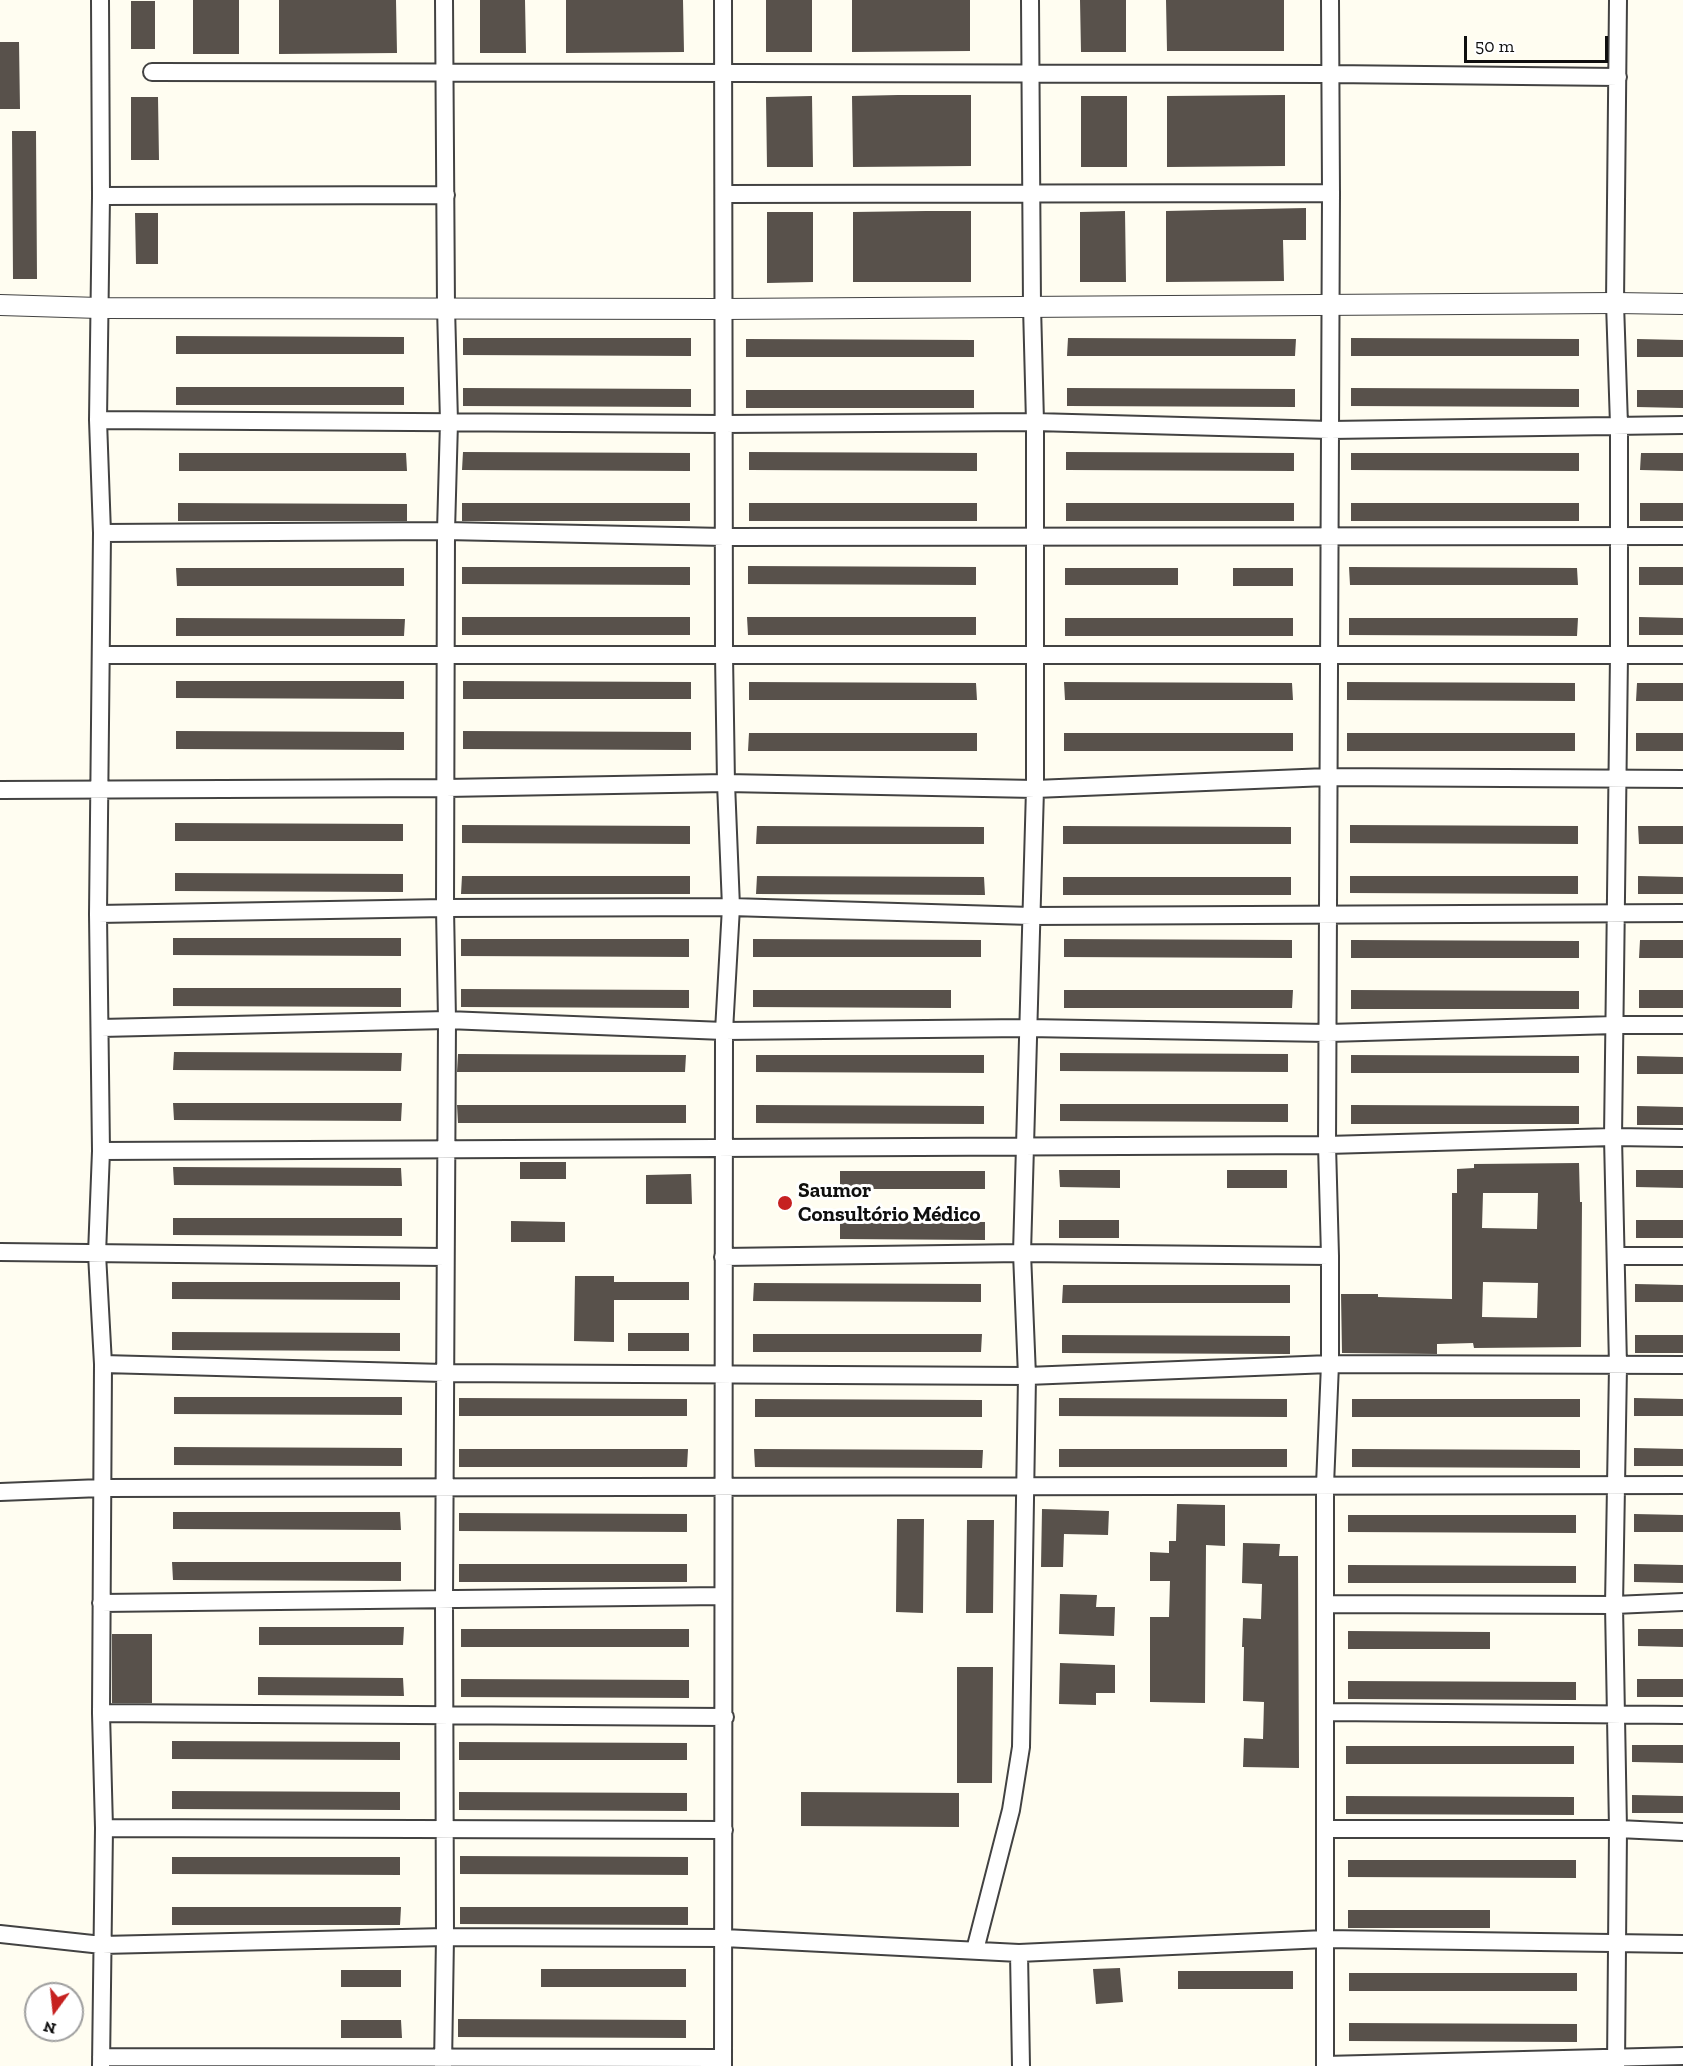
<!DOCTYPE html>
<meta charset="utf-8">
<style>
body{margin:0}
#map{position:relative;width:1683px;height:2066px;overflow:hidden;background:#fffdf1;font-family:"Zilla Slab",serif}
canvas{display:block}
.north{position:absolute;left:24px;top:1982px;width:60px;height:60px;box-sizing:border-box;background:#fff;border:2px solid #9f9f9f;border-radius:50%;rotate:195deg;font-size:16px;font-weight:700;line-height:24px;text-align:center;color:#0f0f0f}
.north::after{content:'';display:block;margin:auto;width:21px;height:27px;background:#c62120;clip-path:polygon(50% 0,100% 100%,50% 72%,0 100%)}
.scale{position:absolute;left:1464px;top:36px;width:144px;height:27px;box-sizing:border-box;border:3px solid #0f0f0f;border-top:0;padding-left:8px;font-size:18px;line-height:21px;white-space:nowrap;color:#0f0f0f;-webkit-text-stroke:4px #fff;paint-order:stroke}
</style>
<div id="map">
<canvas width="1683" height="2066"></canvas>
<div class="north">N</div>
<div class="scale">50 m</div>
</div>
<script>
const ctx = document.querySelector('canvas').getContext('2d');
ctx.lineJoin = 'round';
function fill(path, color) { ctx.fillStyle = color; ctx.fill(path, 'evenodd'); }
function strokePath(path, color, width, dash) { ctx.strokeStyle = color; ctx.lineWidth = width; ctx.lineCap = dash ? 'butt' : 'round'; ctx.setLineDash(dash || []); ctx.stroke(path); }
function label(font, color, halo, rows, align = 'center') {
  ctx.font = font + ' "Zilla Slab",serif'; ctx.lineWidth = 6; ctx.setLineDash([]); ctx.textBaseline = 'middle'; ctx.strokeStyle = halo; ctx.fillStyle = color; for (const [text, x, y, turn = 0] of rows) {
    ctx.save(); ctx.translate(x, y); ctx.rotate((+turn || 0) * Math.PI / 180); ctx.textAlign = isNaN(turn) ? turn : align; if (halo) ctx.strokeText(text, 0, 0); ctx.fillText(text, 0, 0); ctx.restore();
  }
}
fill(new Path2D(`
 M193 0H239V54H193Z
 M279 0H396L397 53 279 54Z
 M480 0H525L526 53H480Z
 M566 0H683L684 52 566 53Z
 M766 0H812V52H766Z
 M852 0H970V51L852 52Z
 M1080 0H1126V52H1081Z
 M1166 0H1284V51H1167Z
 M131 1H155V49H131Z
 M0 42H19L20 109H0Z
 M898 95H971V166L853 167 852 96Z
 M1285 95V166L1167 167V96Z
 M812 96 813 167H767L766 97Z
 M1081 96H1127V167H1081Z
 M131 97H158L159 160H131Z
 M12 131H36L37 279H13Z
 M1306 208V240H1283L1284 281 1166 282V211Z
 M926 211H971V282H853V212Z
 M1125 211 1126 282H1080V212Z
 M767 212H813V282L767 283Z
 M135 213H158V264H136Z
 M176 336 404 337V354H176Z
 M463 338H691V356L463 355Z
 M1068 338 1296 339 1295 356H1067Z
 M1351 338 1579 339V356H1351Z
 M746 339 974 340V357H746Z
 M1637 339 1683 340V357H1637Z
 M176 387H404V405H176Z
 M463 388 691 389V407L463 406Z
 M1067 388 1295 389V407L1067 406Z
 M1351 388 1579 389V407L1351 406Z
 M746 390H974V408H746Z
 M1637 390H1683V408L1637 407Z
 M463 452 690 453V471L462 470Z
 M749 452 977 453V471L749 470Z
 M1066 452 1294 453V471L1066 470Z
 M179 453H406L407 471H179Z
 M1351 453H1579V471L1351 470Z
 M1641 453H1683V471L1640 470Z
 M178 503 407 504V521H178Z
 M462 503H690V521H462Z
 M749 503H977V521H749Z
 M1066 503H1294V521H1066Z
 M1351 503H1579V521H1351Z
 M1640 503H1683V521H1640Z
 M748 566 976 567V585L748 584Z
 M462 567H690V585L462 584Z
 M1349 567 1577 568 1578 585H1350Z
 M1639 567H1683V585H1639Z
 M176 568H404V586H177Z
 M1065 568H1178V585H1065Z
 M1233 568H1293V586H1233Z
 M462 617H690V635H462Z
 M747 617H976V635H748Z
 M1639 617 1683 618V635H1639Z
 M176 618 405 619 404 636H176Z
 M1065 618H1293V636H1065Z
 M1349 618H1578L1577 636 1349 635Z
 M176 681H404V699L176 698Z
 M463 681 691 682V699H463Z
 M749 682 976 683 977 700H749Z
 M1064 682 1292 683 1293 700H1065Z
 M1347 682 1575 683V701L1347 700Z
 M1637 683H1683V701H1636Z
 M176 731 404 732V750L176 749Z
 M463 731 691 732V750L463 749Z
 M749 733H977V751H748Z
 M1064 733H1293V751H1064Z
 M1347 733H1575V751H1347Z
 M1636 733H1683V751H1636Z
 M175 823 403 824V841H175Z
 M462 825 690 826V844L462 843Z
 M1350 825 1578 826V844L1350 843Z
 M757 826 984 827V844H756Z
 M1063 826 1291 827V844H1063Z
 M1638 826H1683V844H1639Z
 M175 873 403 874V892L175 891Z
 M462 876H690V894H461Z
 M757 876 984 877 985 895 756 894Z
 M1350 876H1578V894L1350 893Z
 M1638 876 1683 877V894H1638Z
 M1063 877H1291V895H1063Z
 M173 938H401V956L173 955Z
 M461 939H689V957L461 956Z
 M753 939 981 940V957H753Z
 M1064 939 1292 940V958L1064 957Z
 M1351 940 1579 941V958H1351Z
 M1640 940H1683V958H1639Z
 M173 988H401V1007L173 1006Z
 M461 989 689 990V1008L461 1007Z
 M753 990H951V1008L753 1007Z
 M1064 990H1293L1292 1008H1064Z
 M1351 990 1579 991V1009H1351Z
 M1639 990H1683V1008H1639Z
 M174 1052 402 1053 401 1071 173 1070Z
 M1060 1053 1288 1054V1072L1060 1071Z
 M458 1054 686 1055 685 1072H457Z
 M756 1055H984V1073L756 1072Z
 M1351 1055 1579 1056V1073H1351Z
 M1637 1056 1683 1057V1074H1637Z
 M173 1103H402L401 1121 174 1120Z
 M1060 1104H1288V1122L1060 1121Z
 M457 1105H686V1123H458Z
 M756 1105 984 1106V1124L756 1123Z
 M1351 1105 1579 1106V1124H1351Z
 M1637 1106 1683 1107V1125H1637Z
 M520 1162H566V1179H520Z
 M1579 1163 1580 1202H1582L1581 1347 1474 1348 1473 1343 1437 1344V1354L1342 1353 1341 1294H1378V1297L1452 1299V1193H1457V1169L1474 1168V1164ZM1483 1193H1538L1537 1229 1482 1228ZM1483 1282 1538 1283 1537 1318 1482 1317Z
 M173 1167 401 1168 402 1186 174 1185Z
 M1059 1170H1120V1188L1060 1187Z
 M1227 1170H1287V1188H1227Z
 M1636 1170H1683V1188L1636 1187Z
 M840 1171H985V1189H840Z
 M691 1174 692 1204H646V1175Z
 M173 1218H402V1236L173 1235Z
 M1059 1220H1119V1238H1059Z
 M1636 1220H1683V1238H1636Z
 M511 1221 565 1222V1242H511Z
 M840 1221 985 1222V1240L840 1239Z
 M575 1276H614V1282H689V1300H614V1342L574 1341Z
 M172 1282H400V1300L172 1299Z
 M754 1283 981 1284V1302L753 1301Z
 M1635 1284 1683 1285V1302H1635Z
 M1063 1285H1290V1303H1062Z
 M172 1332 400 1333V1351L172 1350Z
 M628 1333H689V1351H628Z
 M753 1334H982L981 1352H753Z
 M1062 1335 1290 1336V1354L1062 1353Z
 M1635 1335H1683V1353H1635Z
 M174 1397H402V1415L174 1414Z
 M459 1398 687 1399V1416H459Z
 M1059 1398 1287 1399V1417L1059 1416Z
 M1634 1398 1683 1399V1416H1634Z
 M755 1399 982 1400V1417H755Z
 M1352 1399H1580V1417H1352Z
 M174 1447 402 1448V1466L174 1465Z
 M1634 1448 1683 1449V1466H1634Z
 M459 1449H688L687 1467H459Z
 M754 1449 983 1450 982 1468 755 1467Z
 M1059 1449H1287V1467H1059Z
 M1352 1449 1580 1450V1468L1352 1467Z
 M1177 1504 1225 1505V1546L1206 1545 1205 1703 1150 1702V1617H1169L1170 1581H1150V1552L1169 1553V1541H1176Z
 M1042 1509 1109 1511 1108 1535 1064 1534 1063 1567H1041Z
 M173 1512H400L401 1530 173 1529Z
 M459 1513 687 1514V1532L459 1531Z
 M1634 1514 1683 1515V1532H1634Z
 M1348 1515H1576V1533L1348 1532Z
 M897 1519H924L923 1613 896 1612Z
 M967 1520H994L993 1613H966Z
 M1243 1543 1280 1544 1279 1556H1298L1299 1768 1243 1767 1244 1738 1263 1739 1264 1702 1243 1701 1244 1647H1242L1243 1618 1261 1619 1262 1584 1242 1583Z
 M172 1562H401V1581L173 1580Z
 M459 1564H687V1582H459Z
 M1634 1564 1683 1565V1583L1634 1582Z
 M1348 1565 1576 1566V1583H1348Z
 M1060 1594 1097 1595 1096 1607H1115L1114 1636 1059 1634Z
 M259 1627H404L403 1645H259Z
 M461 1629H689V1647H461Z
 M1638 1629H1683V1647L1638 1646Z
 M1348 1631 1490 1632V1649H1348Z
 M112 1634H152V1703H112Z
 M1060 1663 1115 1665V1693H1096V1705L1059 1704Z
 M957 1667H993L992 1783H957Z
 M258 1677 403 1678 404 1696 258 1695Z
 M461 1679 689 1680V1698L461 1697Z
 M1637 1679H1683V1697H1637Z
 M1348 1681 1576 1682V1700L1348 1699Z
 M172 1741 400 1742V1760L172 1759Z
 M459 1742 687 1743V1760H459Z
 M1632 1745H1683V1763L1632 1762Z
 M1346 1746H1574V1764H1346Z
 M172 1791 400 1792V1810L172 1809Z
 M459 1792 687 1793V1811L459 1810Z
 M801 1792 959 1793V1827L801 1826Z
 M1632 1795 1683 1796V1813H1632Z
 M1346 1796 1574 1797V1815L1346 1814Z
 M460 1856 688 1857V1875L460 1874Z
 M172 1857H400V1875L172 1874Z
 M1348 1860H1576V1878L1348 1877Z
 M172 1907H401L400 1925H172Z
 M460 1907H688V1925L460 1924Z
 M1348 1910H1490V1928H1348Z
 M1120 1968 1123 2002 1096 2004 1093 1969Z
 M541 1969H686V1987H541Z
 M341 1970H401V1987H341Z
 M1178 1971H1293V1989H1178Z
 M1349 1973H1577V1991H1349Z
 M458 2019 686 2020V2038L458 2037Z
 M341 2020H401L402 2038H341Z
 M1349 2023 1577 2024V2042L1349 2041Z`), '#58514b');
const minor = new Path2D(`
 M100 0 101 196 98 420 102 533 98 914 101 1151 97 1254 103 1364 101 1713 104 1828 101 2066
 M723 0 724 655 726 783 731 907 724 1031 723 2066
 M152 72 1329 74 1618 77
 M724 194 1331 193
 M101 196 446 195
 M98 420 723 424 1035 422 1330 430 1683 425
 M102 533 446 531 724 537 1683 536
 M101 655H1683
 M0 790 446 788 726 783 1035 789 1327 777 1683 779
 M98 914 445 908 731 907 1031 916 1683 913
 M101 1028 447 1020 724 1031 1027 1028 1328 1033 1615 1025H1683
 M101 1151 1327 1145 1613 1137 1683 1138
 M0 1252 445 1257
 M1616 1256H1683
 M723 1257 1022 1253 1330 1256
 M103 1364 444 1373 1027 1376 1330 1364 1683 1365
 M0 1492 101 1488 1683 1485
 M101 1603 723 1596
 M1325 1604 1614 1605 1683 1602
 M1326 1712 1683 1715
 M101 1713 725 1717
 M104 1828 724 1830
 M1326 1829H1618L1683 1832
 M0 1934 102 1945 445 1937 724 1938 1019 1953 1325 1939 1683 1944
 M975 1950 1011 1810 1021 1747 1027 1376 1022 1253 1035 789V422L1032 306 1030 0
 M1019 1953 1021 2066
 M101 2057 723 2058
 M1325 2065 1683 2056
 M443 2066 445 1937 444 1600 447 1020 445 908 446 531 449 422 446 307 444 0
 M1325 2066V1485L1330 1364V1256L1327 1145 1331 193 1330 0
 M1616 2066 1618 1829 1614 1605 1618 1366 1613 1137 1619 655V425L1615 303 1618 0`);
const tertiary = new Path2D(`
 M0 305 99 308 723 309 1615 303 1683 304`);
strokePath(minor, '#424242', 20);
strokePath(tertiary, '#424242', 22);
strokePath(minor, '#fff', 16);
strokePath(tertiary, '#fff', 20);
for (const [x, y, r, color] of [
 [785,1203,8,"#c62120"]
]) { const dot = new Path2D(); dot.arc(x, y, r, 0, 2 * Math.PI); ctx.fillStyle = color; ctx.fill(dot); strokePath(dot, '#fff', 2); }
label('bold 21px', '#0f0f0f', '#fff', [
 ["Saumor",798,1191],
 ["Consultório Médico",798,1215]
], 'left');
</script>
